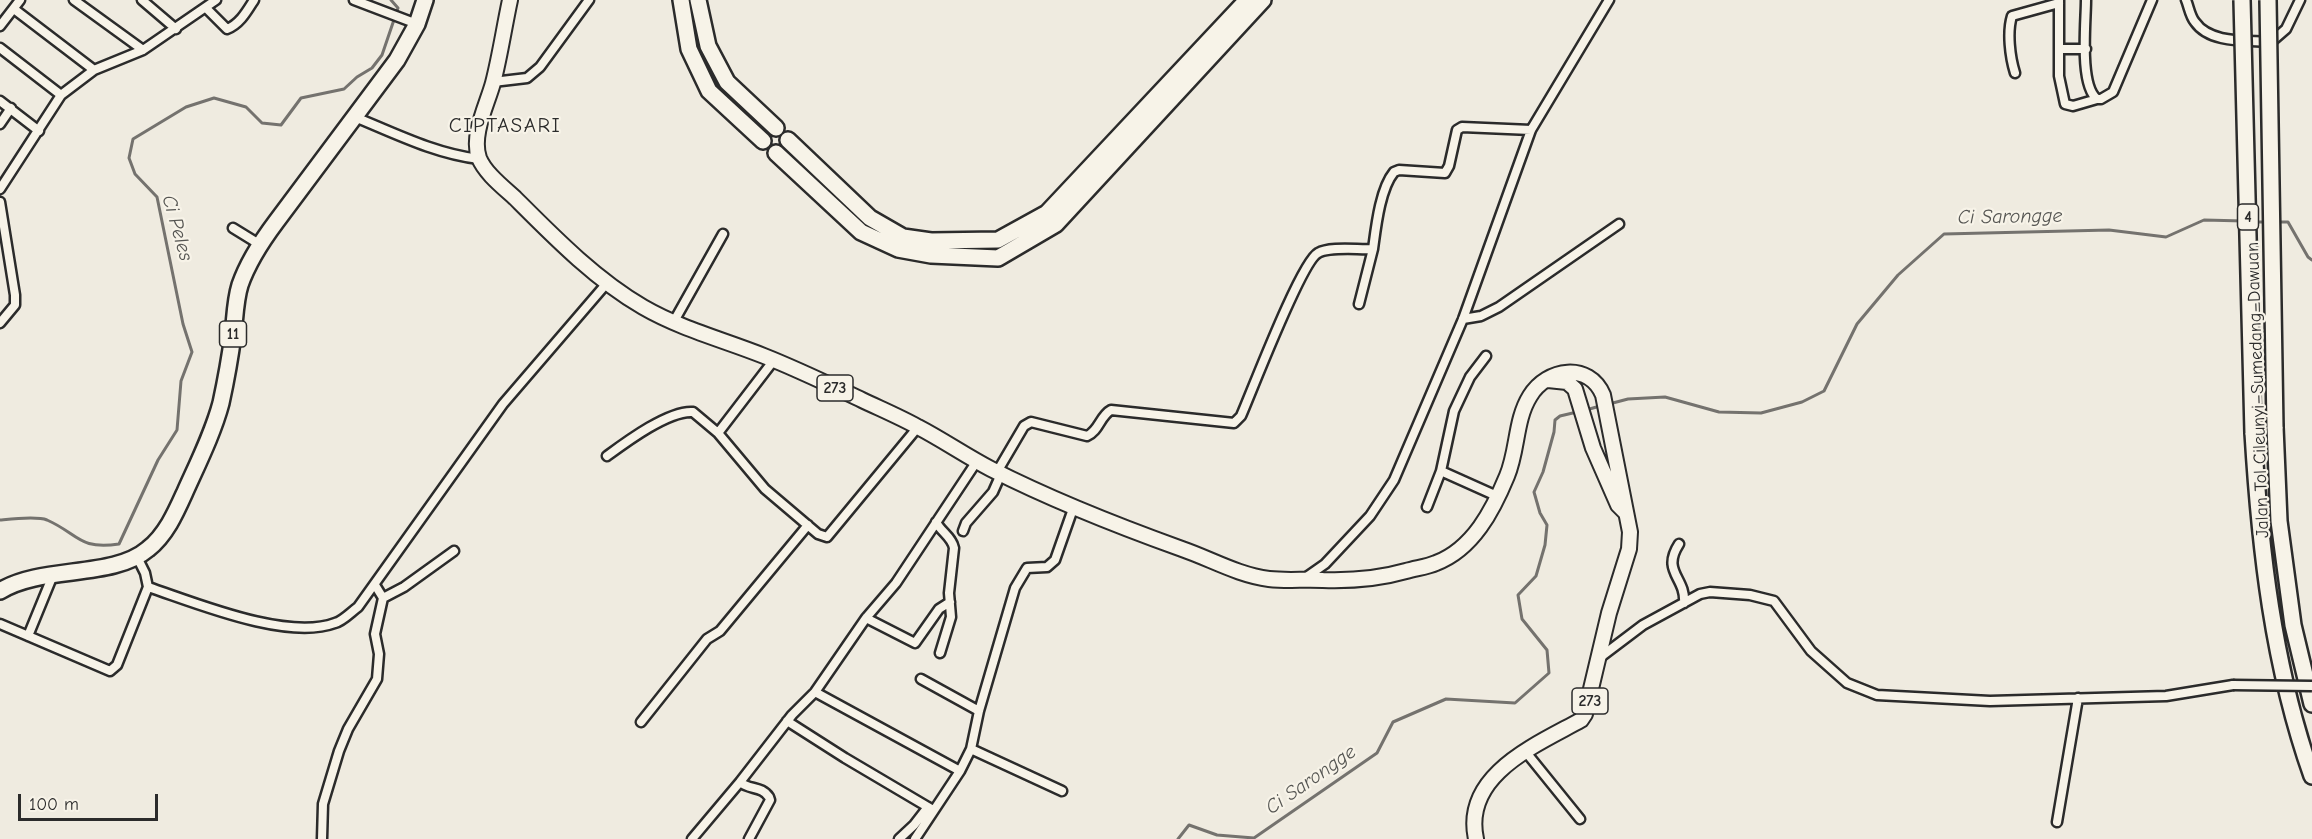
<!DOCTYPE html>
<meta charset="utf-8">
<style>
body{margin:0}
#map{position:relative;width:2312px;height:839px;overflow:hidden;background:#efebe0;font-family:"Comic Neue",sans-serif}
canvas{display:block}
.scale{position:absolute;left:18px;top:794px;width:140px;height:27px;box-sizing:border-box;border:3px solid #2b2b2b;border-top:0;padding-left:8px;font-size:18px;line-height:21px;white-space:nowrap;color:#2b2b2b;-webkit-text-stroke:4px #f7f3e8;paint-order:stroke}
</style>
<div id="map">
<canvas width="2312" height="839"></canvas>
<div class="scale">100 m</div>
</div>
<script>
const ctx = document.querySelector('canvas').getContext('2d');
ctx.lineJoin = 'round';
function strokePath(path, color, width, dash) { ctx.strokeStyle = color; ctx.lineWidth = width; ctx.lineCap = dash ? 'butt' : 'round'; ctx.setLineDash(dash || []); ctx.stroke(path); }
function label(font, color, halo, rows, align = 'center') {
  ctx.font = font + ' "Comic Neue",sans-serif'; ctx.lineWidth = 4.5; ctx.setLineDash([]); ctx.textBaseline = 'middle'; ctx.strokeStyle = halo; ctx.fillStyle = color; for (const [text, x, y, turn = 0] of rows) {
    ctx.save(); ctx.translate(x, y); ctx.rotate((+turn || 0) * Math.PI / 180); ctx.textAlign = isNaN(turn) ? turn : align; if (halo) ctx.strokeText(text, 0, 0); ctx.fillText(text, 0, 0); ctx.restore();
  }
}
strokePath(new Path2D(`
 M2253 222H2268
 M2277 222H2288L2308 257 2312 260
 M1609 404 1628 399 1665 397 1719 412 1761 413 1802 402 1824 391 1857 324 1898 275 1944 234 2109 230 2166 237 2204 220 2244 221
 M1586 410 1600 406
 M0 520C11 519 37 516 47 520 79 534 78 550 119 544L158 460 177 430 181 381 192 352 183 324 157 197 135 174 129 158 133 139 186 107 214 98 246 107 262 123 281 125 301 98 344 89 357 77 372 68 382 55 398 8 391 0
 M1178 839 1189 825 1217 835 1254 838 1377 753 1393 722 1446 699 1515 703 1549 673 1547 650 1522 619 1518 595 1536 576 1545 545 1547 525 1540 513 1534 492 1543 472 1554 432 1555 420 1560 416 1577 412`), '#74726e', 3);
const street = new Path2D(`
 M74 0 143 50
 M142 0 176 29
 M354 0 417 24
 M2059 0V76L2065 104 2073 106 2097 99
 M2086 0C2086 22 2079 85 2097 99H2101L2113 92 2152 0
 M2186 0C2189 7 2190 16 2195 22 2210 44 2247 40 2271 42L2286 29 2300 0
 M206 8 227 29C240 24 247 11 254 0
 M14 9 94 70
 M0 26 20 0
 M0 48 61 95
 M2059 49H2086
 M2015 73C2010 57 2007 32 2012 16L2059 3
 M493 82 527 78 540 67 589 0
 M0 101 39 131
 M355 117C396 134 436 154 479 159
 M0 124 11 108
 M0 189 61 95 94 70 143 50 216 0
 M0 202 15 295V305L0 323
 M233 228 259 244
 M1359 304 1373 249
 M1463 319 1481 316 1499 307 1619 224
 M673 323 723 234
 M718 433 774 360
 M607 456C626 442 669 410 693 412L718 433 765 489 818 534 827 537 918 427
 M1441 471 1499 497
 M997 472 1024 426 1031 422 1087 436C1099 431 1100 416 1111 410L1234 423 1241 416C1252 391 1301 262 1318 253 1330 246 1359 250 1373 249 1376 227 1380 189 1394 172L1399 170 1445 173 1449 166 1457 130 1462 127 1531 130
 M1427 507 1441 471 1454 411 1470 377 1486 356
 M936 522C941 532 952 537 954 548L949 593 951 617 940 653
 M963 531 966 523 993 492 1001 474
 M1679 544C1661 572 1686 577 1684 603
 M137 557 145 573 148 587C196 603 287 641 335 623 343 621 351 612 358 607L503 404 607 283
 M1305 578 1325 564 1370 516 1394 480 1463 319 1531 130 1609 0
 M383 598 404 587 454 551
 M866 618 915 643 939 609 950 602
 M0 624 110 671 117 665 148 587
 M28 636 53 575
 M1598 659 1643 625 1700 594 1710 592 1750 595 1774 601 1811 651 1847 683 1877 695 1990 701 2166 696 2233 685
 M921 679 979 711
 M815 692 960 771
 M787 721 845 758 933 810
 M641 722 707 639 720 631 808 525
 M971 749 1062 791
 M1525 751 1580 819
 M740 782C749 790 762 786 769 797L770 800 749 839
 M2057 822 2078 698
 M322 839 323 804 339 751 348 729 377 679 379 654 375 634 383 598 375 585
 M692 839 740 782 792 715 815 692 866 618 896 583 977 461
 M899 839 914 825 928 807
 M915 839 960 771 971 749 979 711 1015 588 1027 568 1047 567 1055 560 1074 506`);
const primary = new Path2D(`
 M510 0C504 28 500 56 493 83 487 105 471 135 479 158 485 173 503 187 515 198 554 237 595 279 643 307 681 329 724 340 764 356 797 369 830 385 862 400 881 409 900 417 918 427 943 440 966 456 991 469 1052 500 1118 526 1182 549 1211 559 1238 575 1269 579 1287 581 1305 579 1323 580 1353 581 1378 579 1406 571 1416 568 1427 567 1436 563 1473 549 1493 510 1507 476 1518 450 1515 420 1530 396 1547 368 1589 362 1603 395L1630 532 1629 549 1609 613 1585 714 1581 720C1536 745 1462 775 1476 839
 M1548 380 1567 382 1575 389 1593 448 1618 505 1625 512`);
const highway = new Path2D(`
 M681 0 689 49 709 91 763 141
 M698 0 708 46 727 82 776 128
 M788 140 870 218 903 237 931 241 998 240 1047 213 1247 0
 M776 153 861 232 898 249 931 255 998 258 1056 224 1263 0
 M2275 427 2279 521 2293 625 2312 704
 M2253 433C2260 549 2273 666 2312 776
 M0 591C42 565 113 579 148 549 166 535 176 512 185 492 198 463 213 433 221 403 226 380 230 358 233 335 235 319 235 301 240 285 248 262 261 242 276 222L397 60 417 24 425 0`);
strokePath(street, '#2b2b2b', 13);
strokePath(primary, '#2b2b2b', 18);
strokePath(highway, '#2b2b2b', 20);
strokePath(street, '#f7f3e8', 8);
strokePath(primary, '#f7f3e8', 14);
strokePath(highway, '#f7f3e8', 15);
const streetBridge = new Path2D(`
 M2233 685 2312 686`);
const highwayBridge = new Path2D(`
 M2242 0 2253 433
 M2268 0 2275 427`);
strokePath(streetBridge, '#2b2b2b', 13, []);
strokePath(highwayBridge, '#2b2b2b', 20, []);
strokePath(streetBridge, '#f7f3e8', 8);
strokePath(highwayBridge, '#f7f3e8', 15);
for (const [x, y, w] of [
 [2248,217,21],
 [233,334,27],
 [835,388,36],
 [1590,701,36]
]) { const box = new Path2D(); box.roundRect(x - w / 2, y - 13, w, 26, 4.5); ctx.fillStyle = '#f7f3e8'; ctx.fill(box); strokePath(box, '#2b2b2b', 1.5); }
label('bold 16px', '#2b2b2b', null, [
 ["4",2248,217],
 ["11",233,334],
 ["273",835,388],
 ["273",1590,701]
]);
label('18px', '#2b2b2b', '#f7f3e8', [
 ["Jalan Tol Cileunyi–Sumedang–Dawuan",2258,390,-92]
]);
label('italic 20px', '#555552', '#f7f3e8', [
 ["Ci Sarongge",2010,217,-1],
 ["Ci Peles",177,228,74],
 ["Ci Sarongge",1311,780,-35]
]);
ctx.letterSpacing = '1.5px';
label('21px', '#2b2b2b', '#f7f3e8', [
 ["CIPTASARI",505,126]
]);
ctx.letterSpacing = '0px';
</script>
